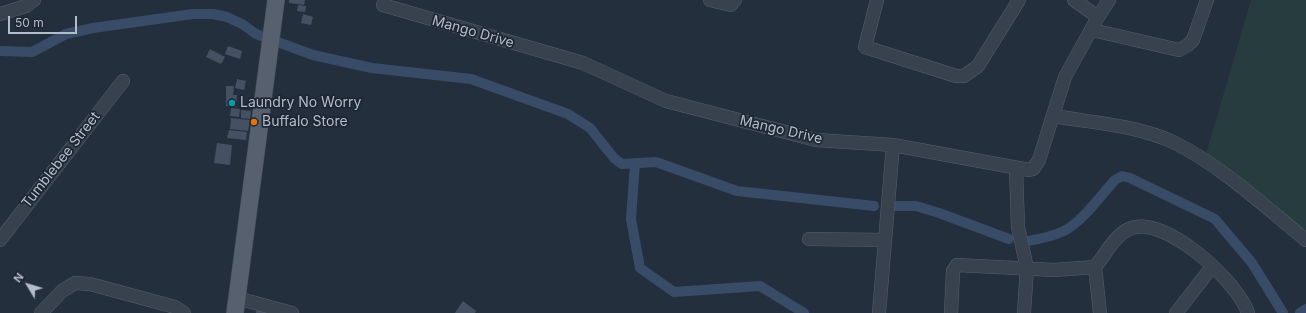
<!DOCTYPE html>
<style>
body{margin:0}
#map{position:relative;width:1306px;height:313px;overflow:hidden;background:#242f3e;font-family:Inter,sans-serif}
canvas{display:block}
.north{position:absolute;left:8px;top:265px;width:40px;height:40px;-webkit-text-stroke:3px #1d2633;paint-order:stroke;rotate:308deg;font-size:11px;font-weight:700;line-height:16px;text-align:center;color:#b4bcc9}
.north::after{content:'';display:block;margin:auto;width:14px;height:18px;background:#b4bcc9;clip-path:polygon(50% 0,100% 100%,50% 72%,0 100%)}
.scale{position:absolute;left:8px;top:16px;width:69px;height:18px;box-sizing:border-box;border:2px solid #b4bcc9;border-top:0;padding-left:5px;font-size:12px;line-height:14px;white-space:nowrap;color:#b4bcc9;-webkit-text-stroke:3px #1d2633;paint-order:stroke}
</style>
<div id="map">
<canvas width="1306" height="313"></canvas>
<div class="north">N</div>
<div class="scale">50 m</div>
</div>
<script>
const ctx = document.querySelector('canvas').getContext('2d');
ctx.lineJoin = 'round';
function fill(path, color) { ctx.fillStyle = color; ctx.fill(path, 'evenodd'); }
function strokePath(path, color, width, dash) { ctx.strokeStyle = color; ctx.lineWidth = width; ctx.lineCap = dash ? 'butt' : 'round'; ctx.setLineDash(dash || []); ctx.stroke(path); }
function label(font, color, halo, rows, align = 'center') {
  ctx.font = font + ' Inter,sans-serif'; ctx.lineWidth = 3.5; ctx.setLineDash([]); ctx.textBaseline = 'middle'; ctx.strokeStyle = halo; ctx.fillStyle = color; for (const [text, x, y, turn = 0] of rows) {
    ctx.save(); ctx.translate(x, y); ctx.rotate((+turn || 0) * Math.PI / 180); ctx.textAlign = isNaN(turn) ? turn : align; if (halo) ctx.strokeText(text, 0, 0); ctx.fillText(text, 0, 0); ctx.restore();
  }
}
fill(new Path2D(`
 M1251 0H1306V232L1206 154Z`), '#263c3f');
strokePath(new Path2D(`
 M0 51 32 52 66 34 93 28 193 14H213L227 17 242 24 256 34 313 55 372 68 471 79 568 114 590 128 614 158 622 164 656 162 737 191 874 206
 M635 163 631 219 640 268 674 292 760 286 804 313
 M894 206H916L939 213 1009 239
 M1028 241C1040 239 1053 236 1064 231 1082 222 1101 195 1115 180L1122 176 1130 178 1215 219 1252 263 1283 313
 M1300 313 1306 309`), '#394c67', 10);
fill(new Path2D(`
 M289 0H305L304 5 289 3Z
 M298 5 306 6 305 12 297 11Z
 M303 14 313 17 311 25 301 23Z
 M228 46 242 51 240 59 225 54Z
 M210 49 225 57 221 64 206 57Z
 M237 79 246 81 244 90 235 88Z
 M226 86H234L233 95H237L236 107 226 106Z
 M231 108 240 109 239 117 230 116Z
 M241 110 251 111 250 119 241 118Z
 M231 118 250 120 248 131 230 129Z
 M229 130 247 132 246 140 227 138Z
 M217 143 232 145 230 165 214 163Z
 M463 301 476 311 475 313H455Z
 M257 309 270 313H256Z`), '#455162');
const minor = new Path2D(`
 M710 0 731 5 735 0
 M877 0 865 47 956 76H964L978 66 1019 0
 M1074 0 1098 17
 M383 5 583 63 666 101 816 140 893 145 1029 170 1033 169 1039 160 1065 77 1098 17 1109 0
 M0 14 26 6 34 0
 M1092 30 1179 50 1188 45 1193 40 1207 0
 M1054 116C1093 123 1137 125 1173 142 1222 166 1264 206 1306 240
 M1016 168 1018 227 1027 268 1024 313
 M809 239 884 240
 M0 240 123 81
 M1095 267 1100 313
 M237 298 292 313
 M41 313 62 291 75 283 90 284 175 307 184 313
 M879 313 893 145
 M951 313 953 271 957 265 1054 270 1095 267C1105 255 1115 235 1129 229 1164 213 1238 282 1248 313
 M1176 313 1212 267`);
const major = new Path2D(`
 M235 313 276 0`);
strokePath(minor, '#565f6c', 14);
strokePath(major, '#414a57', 18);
strokePath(minor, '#38414e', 13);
strokePath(major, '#56606e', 17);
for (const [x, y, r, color] of [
 [232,103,4,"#0f9aa8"],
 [254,122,4,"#e8710a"]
]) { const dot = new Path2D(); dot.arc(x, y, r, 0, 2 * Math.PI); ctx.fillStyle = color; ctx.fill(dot); strokePath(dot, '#1d2633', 1.5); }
label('14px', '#b4bcc9', '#1d2633', [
 ["Mango Drive",473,32,16],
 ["Mango Drive",781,130,13],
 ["Tumblebee Street",61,160,-52]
]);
label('14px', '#b4bcc9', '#1d2633', [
 ["Laundry No Worry",240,103],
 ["Buffalo Store",262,122]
], 'left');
</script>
